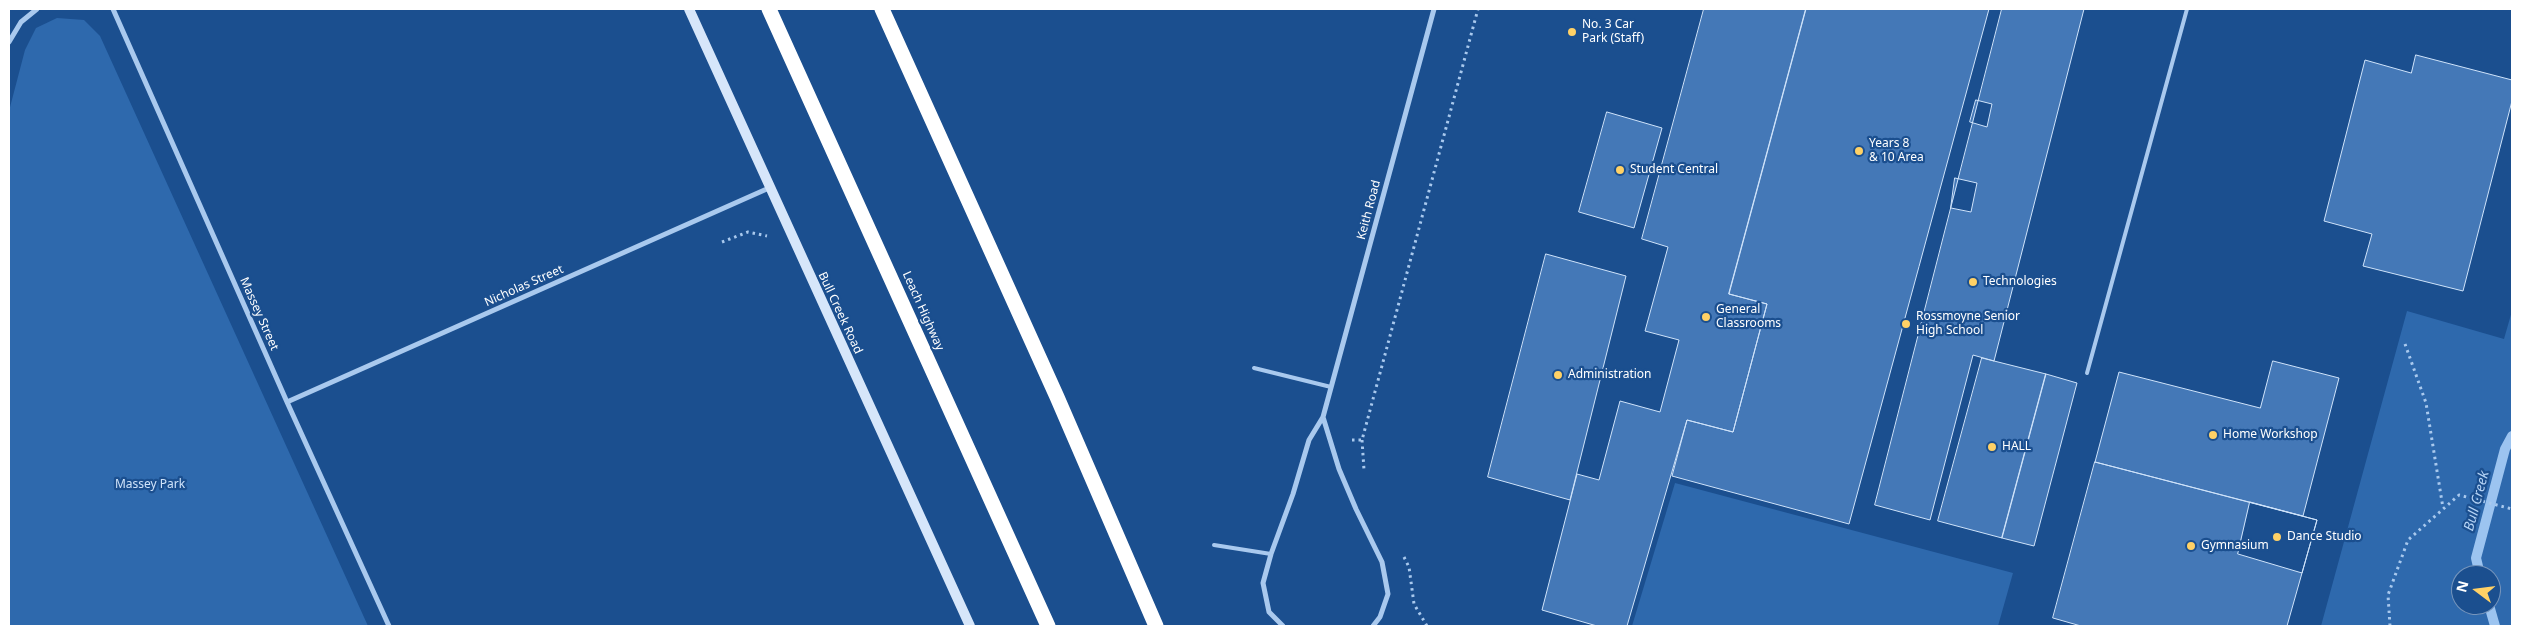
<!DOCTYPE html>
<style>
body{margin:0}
#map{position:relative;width:2521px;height:635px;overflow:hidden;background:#1b4f8f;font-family:"Noto Sans",sans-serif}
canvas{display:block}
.frame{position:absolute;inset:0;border:10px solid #fff;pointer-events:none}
.north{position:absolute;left:2451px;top:565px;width:50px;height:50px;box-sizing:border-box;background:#1b4f8f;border:1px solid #7695bc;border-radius:50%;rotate:285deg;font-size:14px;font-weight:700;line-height:20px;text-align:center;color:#fff}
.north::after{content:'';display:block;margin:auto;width:18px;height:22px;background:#ffd166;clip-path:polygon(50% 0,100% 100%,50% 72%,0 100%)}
</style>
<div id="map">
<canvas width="2521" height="635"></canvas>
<div class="frame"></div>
<div class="north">N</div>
</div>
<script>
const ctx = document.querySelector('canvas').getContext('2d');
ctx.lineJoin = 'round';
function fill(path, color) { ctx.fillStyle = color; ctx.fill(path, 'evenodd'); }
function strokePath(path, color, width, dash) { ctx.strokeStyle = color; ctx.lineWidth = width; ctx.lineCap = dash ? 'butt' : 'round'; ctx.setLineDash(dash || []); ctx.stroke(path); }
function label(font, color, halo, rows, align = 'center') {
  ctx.font = font + ' "Noto Sans",sans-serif'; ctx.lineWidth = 4.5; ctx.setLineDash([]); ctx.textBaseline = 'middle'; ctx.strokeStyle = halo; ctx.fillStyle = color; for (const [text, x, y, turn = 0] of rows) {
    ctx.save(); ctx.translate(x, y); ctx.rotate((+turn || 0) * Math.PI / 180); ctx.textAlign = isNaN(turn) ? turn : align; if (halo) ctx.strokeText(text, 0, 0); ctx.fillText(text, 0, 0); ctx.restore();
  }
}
fill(new Path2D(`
 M57 18 84 20 100 36 368 626H9V111L25 50 36 28Z
 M2407 311 2504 339 2512 311V626H2321ZM2461 575H2491V605H2461Z
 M1675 483 2013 573 1998 626H1632Z`), '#2e69ad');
strokePath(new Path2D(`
 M2480 575 2476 558 2505 449 2512 436
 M2489 605 2495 626`), '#9cc4f0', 10);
const building = new Path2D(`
 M1704 9H1806L1729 294 1767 304 1733 432 1687 420 1627 626H1597L1542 610 1577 474 1599 480 1620 401 1660 412 1679 340 1645 331 1668 247 1642 239Z
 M1806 9H1989L1849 524 1672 476 1687 420 1733 432 1767 304 1729 294Z
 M2002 9H2084L1994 361 1973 355 1930 520 1875 505Z
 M2416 55 2512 80V101L2463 291 2363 266 2372 234 2324 221 2365 60 2411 73Z
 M1976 100 1992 104 1987 127 1970 122Z
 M1607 112 1662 128 1634 228 1579 212Z
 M1955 178 1977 183 1971 212 1951 208Z
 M1546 254 1626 276 1570 500 1488 477Z
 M1982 358 2046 374 2002 538 1938 521Z
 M2273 361 2339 378 2303 516 2095 462 2119 372 2260 408Z
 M2046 374 2077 383 2034 546 2002 538Z
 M2095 462 2317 520 2287 626H2081L2053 618Z
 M2250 502 2317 520 2302 573 2238 554Z`);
fill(building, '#4478b7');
strokePath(building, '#cfe3fa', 1);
strokePath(new Path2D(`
 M722 242 748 232 767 236
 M2405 344 2426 403 2443 508
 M1352 440H1362L1478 9
 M1362 440 1364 470
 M1404 557 1409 567 1414 604 1427 626
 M2390 626 2388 595 2408 540 2459 495 2512 509`), '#a9c9ee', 3, [2.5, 4]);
strokePath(new Path2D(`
 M1254 368 1331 387
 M2087 373 2187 9
 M1214 545 1271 554`), '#a9c9ee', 4);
strokePath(new Path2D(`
 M113 9 287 402 389 626
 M9 42 21 22 37 9
 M287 402 769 188
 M1323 417 1339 469 1356 509 1382 562 1388 594 1380 617 1373 626
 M1283 626 1269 612 1263 583 1271 554 1293 494 1309 440 1323 417 1434 9`), '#a9c9ee', 5);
strokePath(new Path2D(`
 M689 9 970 626`), '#d6e6fa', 10);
strokePath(new Path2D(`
 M769 9 1048 626
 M882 9 1057 397 1156 626`), '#fff', 15);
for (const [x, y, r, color] of [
 [1572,32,5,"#ffd166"],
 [1859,151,5,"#ffd166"],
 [1620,170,5,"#ffd166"],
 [1973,282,5,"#ffd166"],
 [1706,317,5,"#ffd166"],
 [1906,324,5,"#ffd166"],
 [1558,375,5,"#ffd166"],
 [2213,435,5,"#ffd166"],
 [1992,447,5,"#ffd166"],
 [2277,537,5,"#ffd166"],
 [2191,546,5,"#ffd166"]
]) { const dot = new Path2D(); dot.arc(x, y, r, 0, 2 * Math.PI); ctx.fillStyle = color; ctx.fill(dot); strokePath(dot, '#1b4f8f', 2); }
label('12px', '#fff', '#1b4f8f', [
 ["No. 3 Car",1582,25],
 ["Park (Staff)",1582,39],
 ["Years 8",1869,144],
 ["& 10 Area",1869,158],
 ["Student Central",1630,170],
 ["Technologies",1983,282],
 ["General",1716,310],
 ["Classrooms",1716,324],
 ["Rossmoyne Senior",1916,317],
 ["High School",1916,331],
 ["Administration",1568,375],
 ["Home Workshop",2223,435],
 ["HALL",2002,447],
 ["Dance Studio",2287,537],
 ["Gymnasium",2201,546]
], 'left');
label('12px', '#fff', '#1b4f8f', [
 ["Keith Road",1369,210,-75],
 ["Nicholas Street",524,286,-24],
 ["Leach Highway",923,311,66],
 ["Bull Creek Road",840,313,65],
 ["Massey Street",259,314,66]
]);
label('12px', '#cfe3fa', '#1b4f8f', [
 ["Massey Park",150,485]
]);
label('italic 14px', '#b5d3f5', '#1b4f8f', [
 ["Bull Creek",2477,501,-75]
]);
</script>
